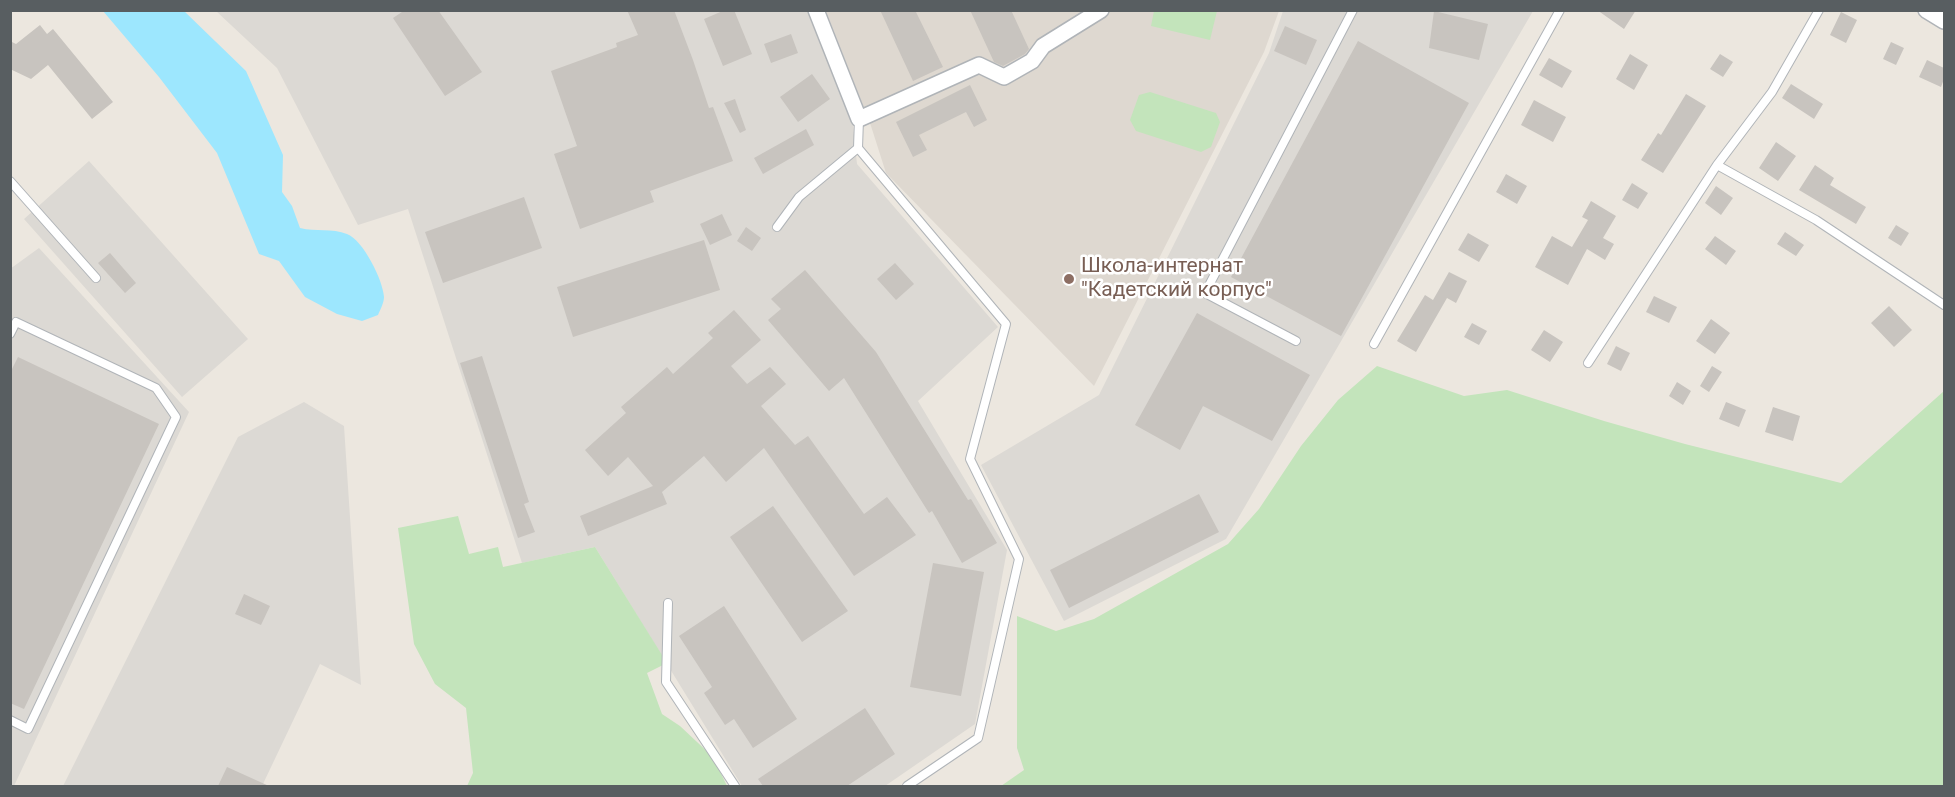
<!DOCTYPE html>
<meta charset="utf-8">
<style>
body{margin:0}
#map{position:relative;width:1955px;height:797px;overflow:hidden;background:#ece7df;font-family:Roboto,sans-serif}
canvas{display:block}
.frame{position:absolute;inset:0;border:12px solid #585e61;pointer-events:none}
</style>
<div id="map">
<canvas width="1955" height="797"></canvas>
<div class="frame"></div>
</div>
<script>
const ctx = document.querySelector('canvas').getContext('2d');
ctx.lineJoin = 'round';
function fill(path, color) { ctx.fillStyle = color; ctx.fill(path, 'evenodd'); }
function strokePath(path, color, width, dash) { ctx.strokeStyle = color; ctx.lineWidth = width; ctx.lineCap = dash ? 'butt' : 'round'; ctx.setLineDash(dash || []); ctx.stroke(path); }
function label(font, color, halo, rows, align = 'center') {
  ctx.font = font + ' Roboto,sans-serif'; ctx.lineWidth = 5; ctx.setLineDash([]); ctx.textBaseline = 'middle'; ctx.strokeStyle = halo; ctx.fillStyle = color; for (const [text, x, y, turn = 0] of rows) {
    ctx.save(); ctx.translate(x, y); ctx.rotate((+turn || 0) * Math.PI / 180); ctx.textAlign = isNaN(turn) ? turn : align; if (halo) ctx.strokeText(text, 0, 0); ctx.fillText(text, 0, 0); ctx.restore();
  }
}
fill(new Path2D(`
 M216 11H807L853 126 857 164 998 327 918 401 1007 550 975 724 885 786H742L595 547 522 563 408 209 358 225 277 68Z
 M1283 11H1533L1226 539 1064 621 981 465 1099 395 1269 53Z
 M89 161 248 339 182 397 24 219Z
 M39 248 189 412 14 786H10V269Z
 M304 402 344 426 361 685 320 664 262 786H63L238 437Z`), '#dcd9d4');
fill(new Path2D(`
 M826 11H1279L1264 52 1094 386 886 173 871 126Z`), '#ded8d0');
fill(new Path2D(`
 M1154 11H1217L1210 40 1151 26Z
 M1150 92 1216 113 1220 122 1211 147 1201 152 1136 131 1130 120 1139 95Z
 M1377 366 1464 396 1507 390 1604 421 1685 444 1841 483 1944 391V786H1001L1024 770 1017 748V616L1056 631 1094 619 1228 544 1259 509 1301 446 1338 400Z
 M458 516 469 554 498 547 503 567 595 547 667 663 647 673 662 714 680 726 713 757 727 786H467L473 773 466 708 435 684 414 644 398 528Z`), '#c3e4bb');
fill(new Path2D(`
 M103 11H184L246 71 283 155 282 192 292 206 300 228C316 232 332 228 347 234 363 240 383 280 384 297 384 303 380 310 378 315L362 321 337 314 305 297 279 261 259 254 217 153 159 77Z`), '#9de7fe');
fill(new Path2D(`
 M405 10H438L482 72 445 96 393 18Z
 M627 10H674L693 60 709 108 713 107 733 161 650 191 654 202 580 229 554 154 577 146 551 71 617 47 616 43 638 35Z
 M725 10H734L752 54 723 66 704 19Z
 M880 10H915L943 67 913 81Z
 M970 10H1011L1029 49 1025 54 1003 66 994 62Z
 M1597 10H1636L1624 29Z
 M1434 11 1488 24 1479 60 1429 48Z
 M1841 12 1857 20 1846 43 1830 35Z
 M40 25 47 34 53 29 113 102 92 119 48 65 31 79 10 69V41L16 44Z
 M1285 26 1317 40 1306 65 1274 51Z
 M791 34 798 53 771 63 764 44Z
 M1358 41 1469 103 1341 336 1231 277Z
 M1891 42 1904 48 1896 65 1883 59Z
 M1630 54 1648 65 1634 90 1616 79Z
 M1720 54 1733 62 1723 77 1710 69Z
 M1549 58 1572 71 1562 88 1539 75Z
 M1927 60 1944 68V79L1941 87 1919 77Z
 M812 74 830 99 798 122 780 97Z
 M1791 84 1823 104 1814 119 1782 98Z
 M970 85 987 120 974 127 966 112 919 135 927 150 913 157 896 122Z
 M1686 94 1706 106 1663 173 1641 160 1658 133 1661 135Z
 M735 99 746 130 740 133 724 103Z
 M1534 100 1566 117 1553 142 1521 125Z
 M806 129 814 145 763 174 754 158Z
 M1776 142 1796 156 1778 181 1759 168Z
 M1815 165 1834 178 1830 185 1866 207 1856 224 1799 190Z
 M1506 174 1527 186 1517 204 1496 192Z
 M1632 183 1648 193 1638 209 1622 200Z
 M1716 186 1733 198 1721 215 1705 203Z
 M524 197 542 248 443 283 425 232Z
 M1591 201 1616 216 1603 238 1614 244 1605 260 1587 249 1568 285 1535 267 1552 236 1572 247 1588 220 1582 217Z
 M722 214 732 235 710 245 700 224Z
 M1896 225 1909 233 1901 246 1888 238Z
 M746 227 761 238 752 251 737 241Z
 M1785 232 1804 245 1796 256 1777 244Z
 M1468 233 1489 245 1479 262 1458 250Z
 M1715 236 1736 251 1726 265 1705 249Z
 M704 240 720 290 573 337 557 287Z
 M110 253 136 283 125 293 98 263Z
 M895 263 914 284 896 300 877 279Z
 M805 270 876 352 968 500 971 499 997 543 962 563 932 511 929 513 844 378 829 391 768 320 781 309 771 299Z
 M1449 272 1467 281 1456 303 1447 298 1416 352 1397 341 1425 295 1433 300Z
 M1654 296 1677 307 1669 323 1646 312Z
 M1889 306 1912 330 1894 347 1871 323Z
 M734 310 761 340 731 366 747 384 770 367 786 384 761 406 795 445 808 436 864 514 887 497 916 535 854 576 764 448 726 482 704 456 662 492 667 504 588 536 580 516 653 486 628 457 608 476 585 450 626 413 621 407 667 367 673 374 713 338 708 333Z
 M1197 313 1310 375 1272 441 1203 406 1180 450 1135 425Z
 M1711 319 1730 333 1715 354 1696 341Z
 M1472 323 1487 331 1479 345 1464 337Z
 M1544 330 1563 342 1550 362 1531 350Z
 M1616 346 1630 353 1621 371 1607 364Z
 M482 356 529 502 524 504 535 532 518 538 460 363Z
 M18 357 159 424 24 709 10 703V373Z
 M1712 366 1722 372 1709 392 1700 386Z
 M1677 382 1691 391 1683 405 1669 396Z
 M1726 402 1746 410 1739 427 1719 419Z
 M1773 407 1800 416 1793 441 1765 432Z
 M1199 494 1219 532 1069 608 1050 570Z
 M773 506 848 611 802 642 730 537Z
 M933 563 984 572 961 696 910 687Z
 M244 594 270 606 261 625 235 614Z
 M724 606 797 719 753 748 734 719 725 725 704 693 712 687 679 636Z
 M865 708 895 754 847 786H763L758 779Z
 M227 767 269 786H218Z`), '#c8c4bf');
const lane = new Path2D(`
 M858 148 1006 324 970 459 1019 559 978 738 907 786
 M1717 165 1816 220 1944 305
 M10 181 96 278
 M777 227 799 197 858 148 859 119
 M10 334 16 322 156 388 176 417 28 729 10 720
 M1296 341 1205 293 1353 10
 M1374 344 1560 10
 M1588 363 1717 165 1772 92 1819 10
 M668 603 666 682 735 786`);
const street = new Path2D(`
 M816 10 859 119 979 65 1004 77 1032 61 1043 46 1101 10
 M1926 10 1944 21`);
strokePath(lane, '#b0b4b8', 10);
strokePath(street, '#b0b4b8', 18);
strokePath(lane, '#fff', 8);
strokePath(street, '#fff', 15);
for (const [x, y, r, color] of [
 [1069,279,6,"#8d6e63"]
]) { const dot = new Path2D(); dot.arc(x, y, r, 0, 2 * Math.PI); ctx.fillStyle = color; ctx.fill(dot); strokePath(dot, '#fff', 2); }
label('21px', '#785e54', '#fff', [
 ["Школа-интернат",1081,267],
 ["\"Кадетский корпус\"",1081,291]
], 'left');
</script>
